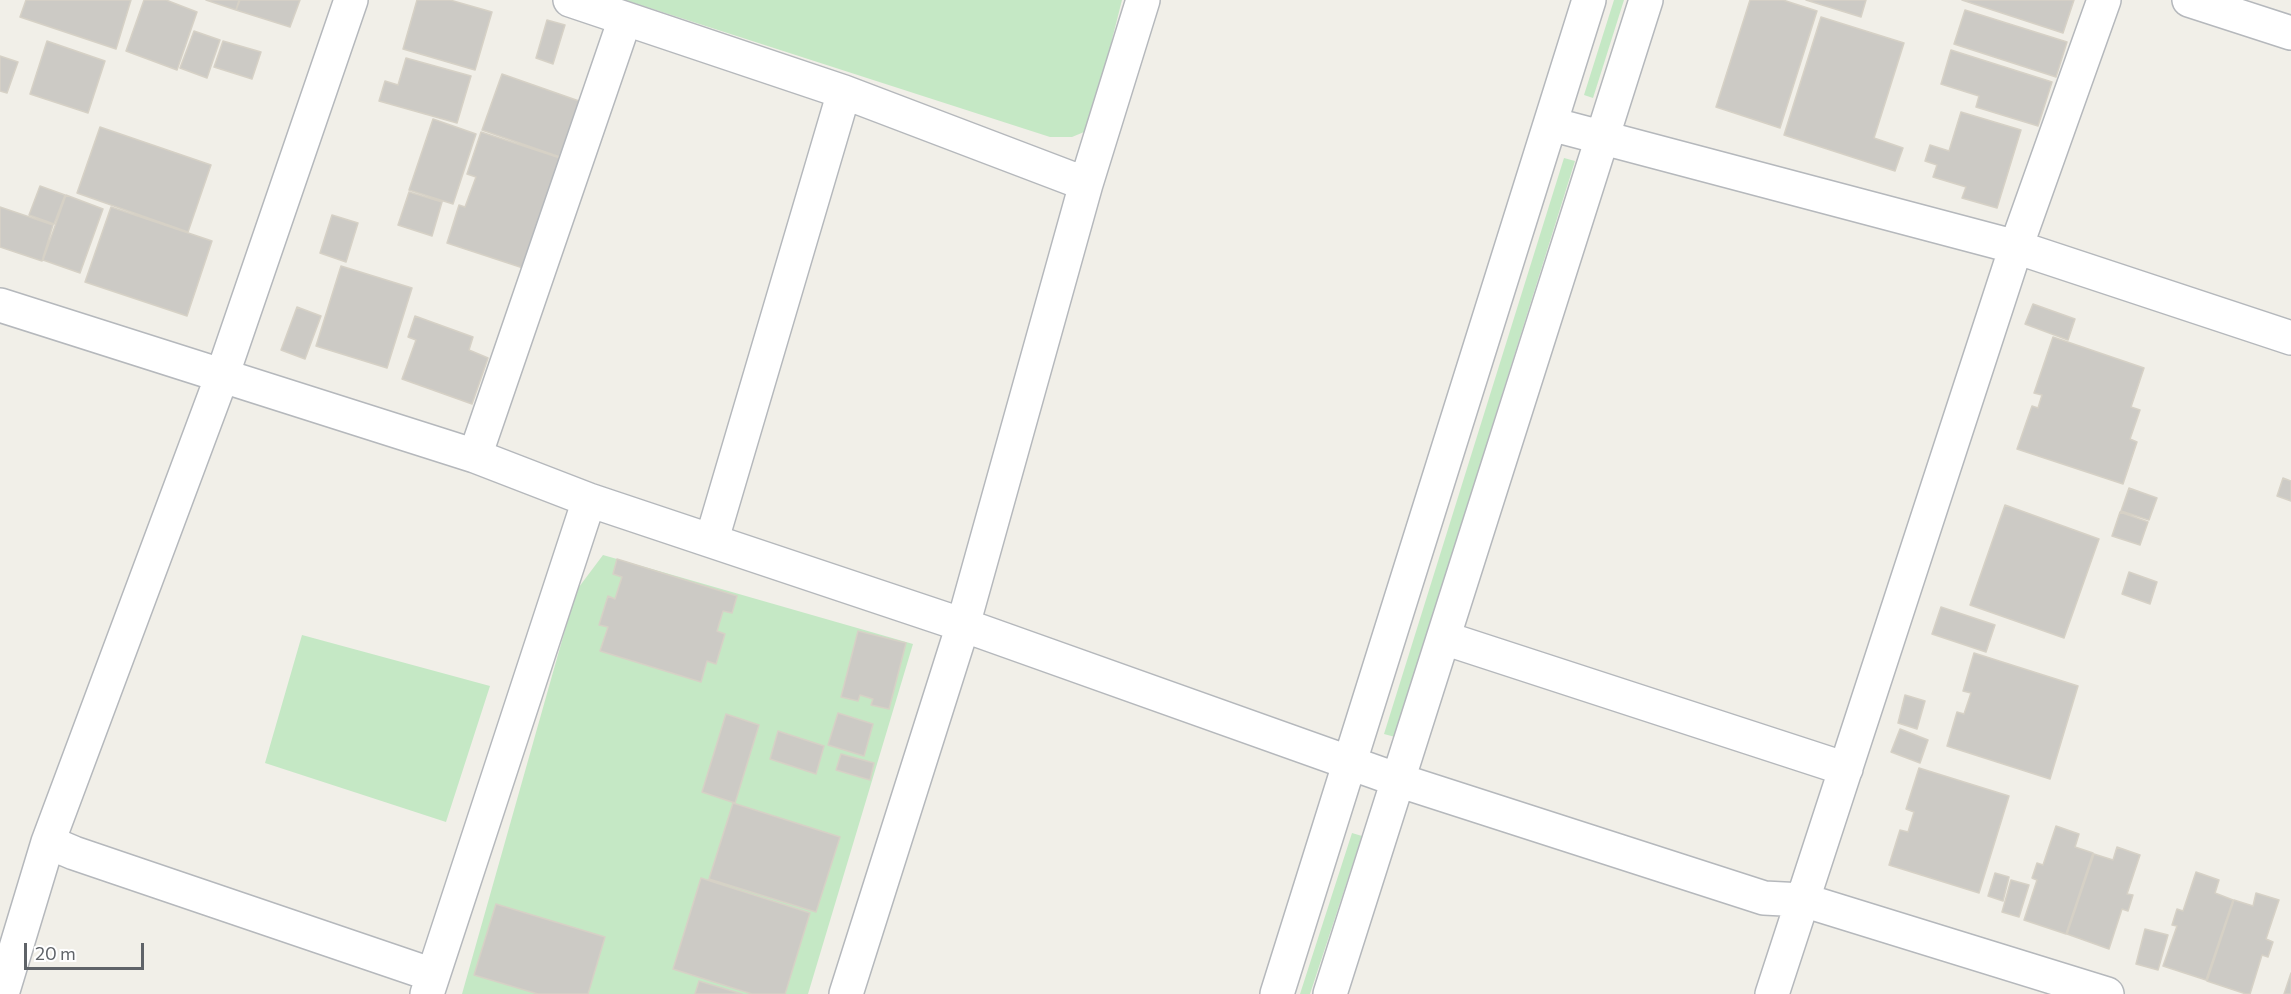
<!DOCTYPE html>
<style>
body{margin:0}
#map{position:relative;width:2291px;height:994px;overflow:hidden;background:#f1efe8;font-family:Commissioner,sans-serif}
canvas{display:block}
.scale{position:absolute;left:24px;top:943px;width:120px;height:27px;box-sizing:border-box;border:3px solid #5f6368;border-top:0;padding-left:8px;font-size:18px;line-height:21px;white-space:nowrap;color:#5f6368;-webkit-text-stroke:4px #fff;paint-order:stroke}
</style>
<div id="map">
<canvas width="2291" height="994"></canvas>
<div class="scale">20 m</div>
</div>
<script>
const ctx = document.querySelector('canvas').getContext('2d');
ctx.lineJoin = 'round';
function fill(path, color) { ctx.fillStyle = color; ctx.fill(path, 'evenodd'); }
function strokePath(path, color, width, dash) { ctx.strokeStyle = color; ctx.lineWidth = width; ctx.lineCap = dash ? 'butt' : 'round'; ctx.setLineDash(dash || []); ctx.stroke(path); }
fill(new Path2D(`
 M625 0H1122L1094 111 1084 132 1072 137H1050Z
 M1614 0H1624L1593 98 1584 95Z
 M1564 158 1575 161 1395 737 1384 734Z
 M603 555 913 644 808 994H462L576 591Z
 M302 635 490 686 446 822 265 763Z
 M1352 833 1362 836 1310 994H1300Z`), '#c5e8c5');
const building = new Path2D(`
 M26 0H131L116 49 20 17Z
 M144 0H166L197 12 177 70 126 51Z
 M206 0H239L236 10Z
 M240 0H300L290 27 236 10Z
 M417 0H450L492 12 475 70 403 49Z
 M1750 0H1783L1817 11 1780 128 1716 107Z
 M1806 0H1866L1861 17Z
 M1962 0H2074L2063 33Z
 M1965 10 2067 42 2056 77 1954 44Z
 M1821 17 1904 43 1874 138 1903 148 1895 171 1784 135Z
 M547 20 565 25 553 64 536 58Z
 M194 31 220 40 207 78 180 68Z
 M47 41 105 61 88 113 30 94Z
 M223 41 261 52 252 79 214 67Z
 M1951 50 2052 82 2038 126 1976 107 1979 96 1941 84Z
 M0 56 18 62 7 93 0 91Z
 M406 58 471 76 457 123 379 101 385 81 398 85Z
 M502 74 579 101 560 157 482 130Z
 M1961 112 2021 130 1997 208 1962 198 1966 187 1933 177 1937 165 1925 161 1930 145 1949 151Z
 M433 119 476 134 453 204 409 190Z
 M100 127 211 165 188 232 77 193Z
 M481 132 560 158 523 268 447 243 459 205 465 207 476 177 467 174Z
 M40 186 65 195 54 224 29 215Z
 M409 192 442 202 432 236 398 225Z
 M66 195 103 209 80 273 43 260Z
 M0 207 53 225 42 261 0 247Z
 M111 207 212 241 187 316 85 282Z
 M332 215 358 223 346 262 320 253Z
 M341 266 412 288 387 368 316 346Z
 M2033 304 2075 319 2068 340 2025 324Z
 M297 307 321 316 305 359 281 350Z
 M415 316 473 337 469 350 488 358 472 404 402 379 416 340 408 337Z
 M2053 337 2144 368 2131 407 2140 410 2130 439 2137 442 2123 484 2017 449 2032 406 2038 408 2042 395 2034 393Z
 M2283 478 2291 481V501L2277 496Z
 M2129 488 2157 498 2149 520 2121 511Z
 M2005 505 2099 539 2064 638 1970 605Z
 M2120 512 2148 522 2140 545 2112 536Z
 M617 559 737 596 732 613 723 611 717 631 725 634 716 664 707 661 701 682 600 651 608 627 599 625 608 596 615 599 622 577 613 574Z
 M2129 572 2157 582 2150 604 2122 594Z
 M1941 607 1995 625 1986 652 1932 634Z
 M858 631 906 643 889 709 871 705 873 699 860 695 858 701 841 697Z
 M1974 653 2078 686 2050 779 1947 746 1957 712 1964 714 1971 693 1963 691Z
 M1905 695 1925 701 1917 729 1898 723Z
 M838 713 873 724 864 756 828 745Z
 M726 714 759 725 735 803 702 792Z
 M1900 729 1928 740 1920 763 1891 752Z
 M778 731 824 746 816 774 770 759Z
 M841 754 874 763 870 780 836 770Z
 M1919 768 2009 796 1979 893 1889 865 1900 830 1908 832 1914 812 1906 809Z
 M733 803 840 837 816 912 709 879Z
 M2056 826 2079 834 2075 847 2093 853 2066 934 2024 920 2037 880 2032 878 2037 863 2043 865Z
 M2117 847 2140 855 2127 894 2133 895 2128 911 2122 909 2109 949 2067 934 2094 854 2113 860Z
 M2196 872 2219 880 2215 893 2233 900 2206 980 2163 966 2177 926 2172 925 2177 909 2183 911Z
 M1995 873 2009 877 2003 901 1988 896Z
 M701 878 810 913 785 994H752L673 969Z
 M2011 880 2029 885 2019 917 2002 912Z
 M2256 893 2279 900 2266 939 2273 942 2268 957 2262 955 2250 994H2246L2207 981 2234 900 2253 906Z
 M496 904 605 937 588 994H538L474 975Z
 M2145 929 2168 935 2158 970 2136 964Z
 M2291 973V994H2284Z
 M699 981 742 994H695Z`);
fill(building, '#cccac5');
strokePath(building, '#d6d1c6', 1.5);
const minor = new Path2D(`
 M570 0 844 92 1086 184
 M2189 0 2291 33
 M1551 124 2016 247 2291 338
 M0 305 475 456 589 500 963 625 1398 780 1764 898 1803 900 2107 994
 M475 456 625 19
 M712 539 844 92
 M1444 638 1846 769
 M48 842 74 853 433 975
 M2 994 48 842 222 376 351 0
 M427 994 589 500
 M846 994 963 625 1086 184 1143 0
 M1277 994 1589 0
 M1330 994 1646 0
 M1772 994 2016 247 2104 0`);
strokePath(minor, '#b5b8bc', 36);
strokePath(minor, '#fff', 33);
</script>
